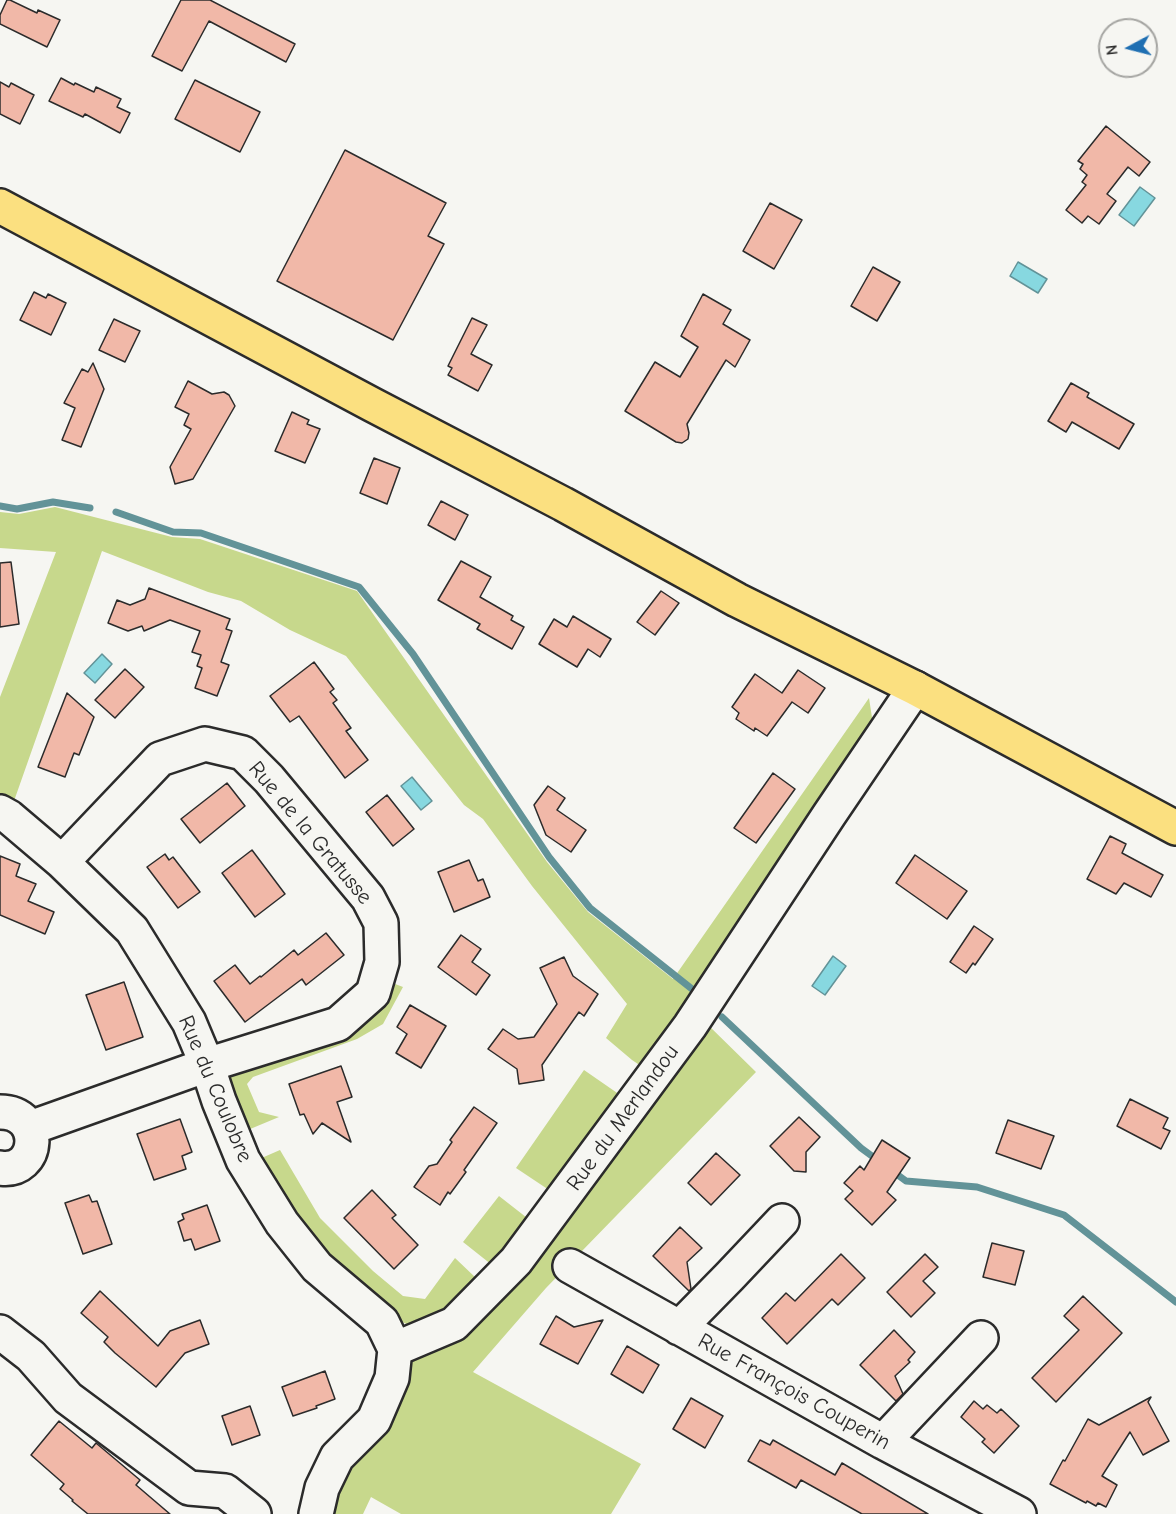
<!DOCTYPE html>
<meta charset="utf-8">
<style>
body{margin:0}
#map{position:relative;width:1176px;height:1514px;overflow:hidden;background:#f6f6f2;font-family:"Comic Neue",sans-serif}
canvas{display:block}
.north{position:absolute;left:1098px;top:18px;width:60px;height:60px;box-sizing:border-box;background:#f6f6f2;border:2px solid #a5a5a2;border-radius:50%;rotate:263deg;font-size:16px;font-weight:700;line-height:24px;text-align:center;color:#2b2b2b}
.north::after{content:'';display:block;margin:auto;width:21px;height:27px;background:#1f6fb2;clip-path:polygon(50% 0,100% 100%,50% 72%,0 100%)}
</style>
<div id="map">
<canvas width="1176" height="1514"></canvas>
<div class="north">N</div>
</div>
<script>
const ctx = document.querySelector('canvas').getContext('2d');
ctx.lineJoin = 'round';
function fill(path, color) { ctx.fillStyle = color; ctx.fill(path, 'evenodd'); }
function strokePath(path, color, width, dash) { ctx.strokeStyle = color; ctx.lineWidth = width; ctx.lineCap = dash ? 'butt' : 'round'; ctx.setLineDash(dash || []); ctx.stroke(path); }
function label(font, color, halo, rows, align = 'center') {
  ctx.font = font + ' "Comic Neue",sans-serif'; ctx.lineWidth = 5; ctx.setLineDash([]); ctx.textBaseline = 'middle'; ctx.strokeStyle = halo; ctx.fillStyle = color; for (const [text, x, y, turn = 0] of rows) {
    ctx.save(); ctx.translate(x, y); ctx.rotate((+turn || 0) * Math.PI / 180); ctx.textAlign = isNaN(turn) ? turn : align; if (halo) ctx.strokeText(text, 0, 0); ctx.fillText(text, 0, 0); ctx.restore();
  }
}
fill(new Path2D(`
 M55 507 172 537 200 539 357 591 547 862 588 912 673 979 869 698 873 724 644 1068 632 1060 606 1038 627 1004 532 886 483 819 464 805 346 656 290 630 241 601 208 592 102 551 14 801 0 794V697L56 552 0 548V512L19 514Z
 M390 982 403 987 383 1024 357 1039 253 1077 247 1084 259 1112 279 1117 243 1132 225 1089 235 1070 346 1032 368 1020 378 1011Z
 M705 1022 756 1072 546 1288 473 1372 641 1464 611 1514H401L371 1497 363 1514H328L327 1508 410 1359Z
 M584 1070 623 1097 552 1192 516 1168Z
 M280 1150 320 1218 373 1271 403 1296 425 1299 455 1258 476 1278 453 1311 430 1322 409 1325 386 1315 330 1262 257 1160Z
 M499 1196 531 1221 492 1265 463 1242Z`), '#c7d88c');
const water = new Path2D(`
 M1140 187 1155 198 1134 226 1119 215Z
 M1018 262 1047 279 1038 293 1010 276Z
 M102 654 112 664 95 683 84 673Z
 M412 777 432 801 421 810 401 786Z
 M833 956 846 966 825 995 812 986Z`);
fill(water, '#87d8e0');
strokePath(water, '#629398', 1.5);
strokePath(new Path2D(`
 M0 506 17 509 53 502 90 508
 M116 512 173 532 201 533 359 587 413 654 549 857 590 908 692 989
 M722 1017 861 1148 880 1162
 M891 1170 906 1181 977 1187 1064 1215 1176 1302`), '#629398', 7);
const building = new Path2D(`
 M7 0H10L37 13 38 10 60 20 47 47 0 24V15Z
 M181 0H210L295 44 286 62 209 21 182 71 152 56Z
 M61 78 74 85 75 83 94 92 96 87 121 99 117 107 130 113 120 133 85 114 83 117 49 101Z
 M195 80 260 112 240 152 175 119Z
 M0 82 9 87 11 83 34 95 20 124 0 114Z
 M1106 126 1150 162 1139 176 1128 167 1107 194 1116 201 1099 224 1088 216 1082 223 1066 210 1086 185 1082 182 1087 175 1080 169 1083 164 1078 161Z
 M345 150 446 203 428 236 444 244 393 340 277 281Z
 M770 203 802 220 774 269 743 251Z
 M873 267 900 282 877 321 851 306Z
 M34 292 46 298 48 294 66 303 51 335 20 320Z
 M703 294 731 310 723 324 750 340 735 367 726 360 687 424 689 433 688 439 682 443 676 442 625 411 655 362 680 377 698 347 681 336Z
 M472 318 487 325 471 354 492 365 478 391 448 375 452 368 448 366Z
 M114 319 140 331 125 362 99 350Z
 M93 363 104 389 81 447 62 440 75 408 64 403 82 369 88 372Z
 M188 381 212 394 224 392 229 395 235 406 193 479 175 484 170 467 191 429 184 425 189 414 175 407Z
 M1071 383 1089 393 1087 397 1134 424 1119 449 1072 422 1066 432 1048 421Z
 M292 412 309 420 307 424 320 429 305 463 275 451Z
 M374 458 400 468 387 504 360 493Z
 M441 501 468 515 455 540 428 525Z
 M461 561 491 577 480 597 513 616 511 620 524 627 512 649 477 629 480 624 438 600Z
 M11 562 19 624 0 627V563Z
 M149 588 230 619 226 629 232 631 221 662 229 665 217 696 195 688 202 668 197 666 201 655 192 652 200 631 170 620 144 631 142 626 128 631 108 623 117 600 130 605 145 599Z
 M661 591 679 603 655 635 637 622Z
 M573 616 611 639 600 657 588 649 577 667 539 644 554 619 567 627Z
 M314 662 334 689 330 692 337 700 333 703 351 728 346 731 368 760 345 778 299 716 290 722 270 696Z
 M125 669 144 687 115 718 95 700Z
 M798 670 825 688 808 713 792 702 767 736 755 728 754 731 736 719 739 713 732 707 755 674 782 693Z
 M67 693 94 717 79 755 74 753 65 777 38 767Z
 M773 773 795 789 756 843 734 828Z
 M227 783 245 806 200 843 181 819Z
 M548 786 565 798 557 810 586 830 571 852 546 835 534 805Z
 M387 795 414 829 393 846 366 812Z
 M1110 836 1126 844 1122 853 1163 875 1151 897 1124 883 1116 894 1087 879Z
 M252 850 285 894 255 917 222 873Z
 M165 854 169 860 173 857 200 892 178 908 147 867Z
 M915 855 967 891 947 919 896 883Z
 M0 856 20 864 16 876 36 884 28 901 54 912 45 934 0 915Z
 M469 860 478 881 483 879 490 897 454 912 438 872Z
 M974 926 993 939 975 965 973 963 966 973 950 962Z
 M326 933 344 955 306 985 302 979 245 1022 214 981 235 965 250 984 260 976 261 977 294 950 298 955Z
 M461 935 481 949 472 962 490 975 476 995 438 967Z
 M564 957 573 976 598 994 584 1016 579 1012 542 1065 544 1080 519 1084 517 1069 488 1049 503 1029 518 1039 534 1037 557 1004 540 968Z
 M124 982 143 1037 106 1050 86 995Z
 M410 1005 446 1026 421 1068 396 1053 407 1034 397 1027Z
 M341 1066 352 1097 337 1102 351 1142 322 1123 313 1134 304 1114 300 1115 289 1084Z
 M1130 1099 1168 1118 1163 1128 1170 1131 1161 1149 1117 1126Z
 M474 1107 497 1123 464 1170 466 1172 450 1194 448 1192 440 1205 414 1187 429 1166 437 1164 452 1142 450 1140Z
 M799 1117 820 1137 806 1152V1172L794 1171 770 1146Z
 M180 1119 192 1152 182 1156 186 1169 154 1180 137 1134Z
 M1008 1120 1054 1136 1041 1169 996 1153Z
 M882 1140 910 1158 887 1192 896 1200 872 1225 845 1199 853 1191 844 1183 860 1166 864 1170Z
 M716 1153 740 1175 711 1205 688 1183Z
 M372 1190 396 1215 392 1218 418 1245 394 1269 344 1218Z
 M89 1195 92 1202 97 1201 112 1244 83 1254 65 1203Z
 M207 1205 220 1241 195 1250 191 1239 184 1241 178 1222 184 1219 182 1214Z
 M680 1227 702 1248 687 1262 691 1289 689 1291 653 1256Z
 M992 1243 1024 1251 1015 1285 983 1277Z
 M841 1254 865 1278 838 1305 832 1299 787 1344 762 1318 786 1293 795 1301Z
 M925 1254 938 1267 923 1281 935 1293 911 1317 887 1292Z
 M100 1291 158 1346 170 1331 200 1320 209 1344 185 1353 156 1387 115 1353 104 1342 108 1337 81 1313Z
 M1083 1296 1122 1333 1056 1402 1032 1378 1079 1330 1064 1316Z
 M556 1316 574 1327 603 1320 578 1364 540 1344Z
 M894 1330 915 1352 908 1360 910 1362 895 1376 903 1394 896 1401 860 1365Z
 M627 1346 659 1365 643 1393 611 1374Z
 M325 1371 335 1399 316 1406 317 1408 293 1416 282 1387Z
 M1151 1397 1148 1402 1169 1441 1143 1455 1130 1432 1102 1476 1117 1485 1106 1507 1098 1503 1096 1506 1087 1501 1086 1503 1050 1484 1063 1460 1065 1461 1088 1419 1099 1425Z
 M691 1398 723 1416 705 1448 673 1429Z
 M974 1401 983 1409 987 1405 997 1413 1001 1409 1019 1426 994 1453 982 1442 985 1439 961 1417Z
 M250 1406 260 1435 232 1445 222 1416Z
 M59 1421 92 1448 96 1443 140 1480 136 1485 170 1514H88L72 1501 73 1500 60 1489 64 1484 31 1455Z
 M760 1440 770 1445 773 1440 835 1475 842 1463 928 1514H862L801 1480 796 1488 748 1461Z`);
fill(building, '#f1b8a8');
strokePath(building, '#2b2b2b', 1.5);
const minor = new Path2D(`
 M0 812 9 817 62 862 132 930 189 1022 207 1065 219 1101 243 1160 282 1223 317 1267 382 1322 395 1349
 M0 1112C45 1112 40 1174 0 1168
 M30 1128 207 1065 338 1024 373 993 382 962 381 923 368 898 269 779 243 753 205 744 160 759 62 862
 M570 1266 883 1442 1019 1514
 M679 1328 730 1276 782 1221
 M0 1332 31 1356 68 1398 189 1488 225 1491 254 1514
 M395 1349 454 1324 516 1261 690 1026 829 815 915 688
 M883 1442 981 1338
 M316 1514 322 1488 337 1457 374 1420 392 1378 395 1349`);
const major = new Path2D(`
 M0 206 373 405 563 504 737 600 915 688 1176 828`);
strokePath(minor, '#2b2b2b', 38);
strokePath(major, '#2b2b2b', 38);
strokePath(minor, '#f6f6f2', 33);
strokePath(major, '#fbe080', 33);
label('22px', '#2b2b2b', '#f6f6f2', [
 ["Rue de la Gratusse",310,833,50],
 ["Rue du Coulobre",215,1089,67],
 ["Rue du Merlandou",623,1118,-54],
 ["Rue François Couperin",794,1392,29]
]);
</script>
